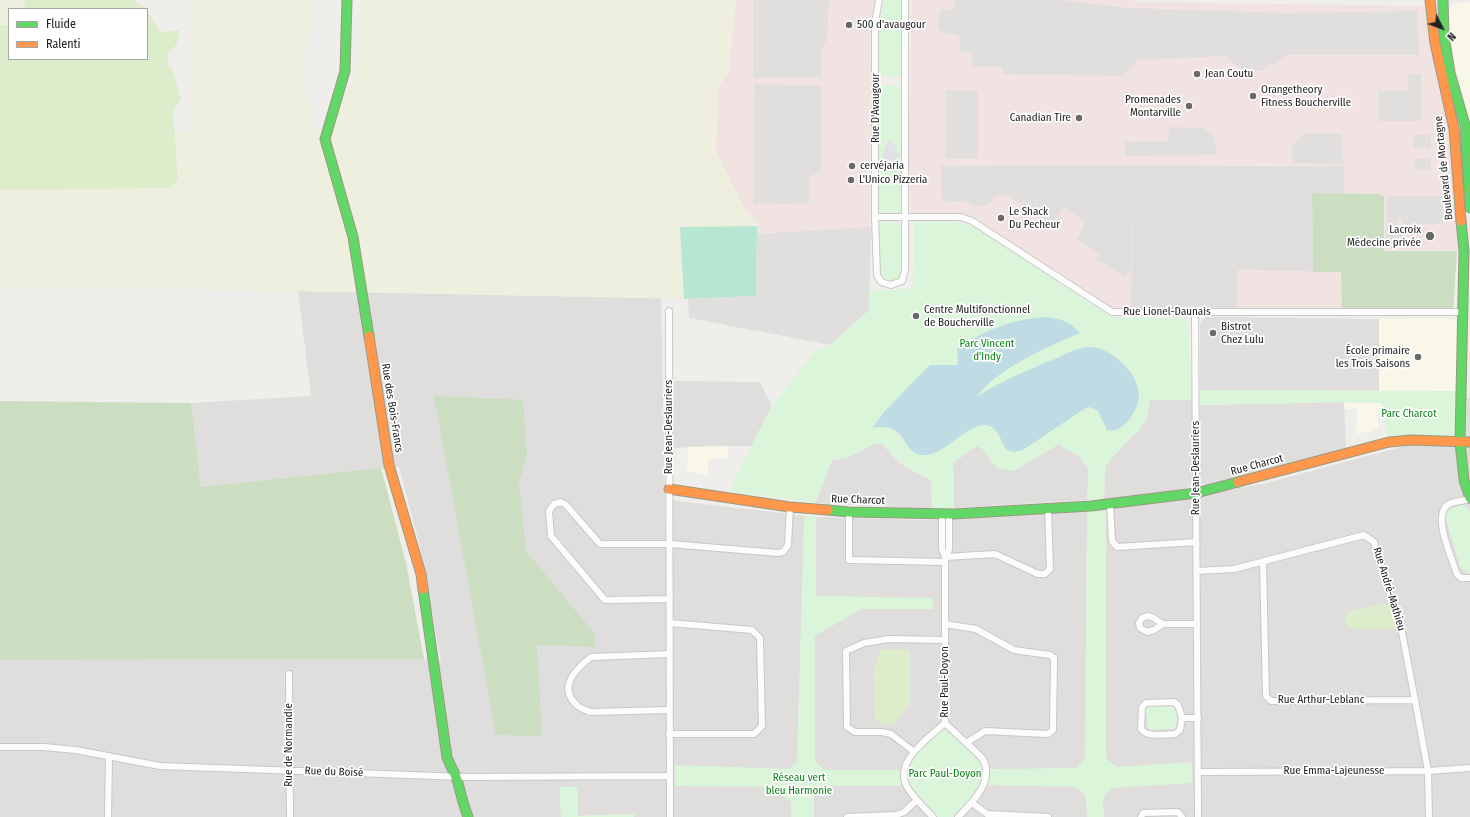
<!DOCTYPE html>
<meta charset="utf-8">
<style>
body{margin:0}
#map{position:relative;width:1470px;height:817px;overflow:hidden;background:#f0eeeb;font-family:"Fira Sans Condensed",sans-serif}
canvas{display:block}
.legend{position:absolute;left:8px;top:8px;width:140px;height:52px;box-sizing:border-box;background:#fff;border:1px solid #a7a7a7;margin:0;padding:5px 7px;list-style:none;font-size:12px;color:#222}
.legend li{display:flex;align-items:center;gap:8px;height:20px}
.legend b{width:20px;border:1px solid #a7a7a7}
.north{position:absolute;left:1422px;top:8px;width:40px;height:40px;-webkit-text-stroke:3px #fff;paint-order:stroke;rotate:132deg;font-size:11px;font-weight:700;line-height:16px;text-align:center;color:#222}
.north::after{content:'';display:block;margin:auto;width:14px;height:18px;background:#222;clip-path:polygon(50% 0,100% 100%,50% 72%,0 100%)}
</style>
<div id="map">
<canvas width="1470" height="817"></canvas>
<ul class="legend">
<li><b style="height:5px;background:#63d668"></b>Fluide</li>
<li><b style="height:5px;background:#ff974d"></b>Ralenti</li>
</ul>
<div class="north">N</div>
</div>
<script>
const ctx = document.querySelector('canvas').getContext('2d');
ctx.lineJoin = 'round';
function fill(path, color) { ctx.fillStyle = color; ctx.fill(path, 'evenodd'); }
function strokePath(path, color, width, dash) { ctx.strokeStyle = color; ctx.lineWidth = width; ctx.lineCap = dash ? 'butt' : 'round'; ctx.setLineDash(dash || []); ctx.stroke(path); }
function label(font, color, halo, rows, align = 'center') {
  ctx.font = font + ' "Fira Sans Condensed",sans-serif'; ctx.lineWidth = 3.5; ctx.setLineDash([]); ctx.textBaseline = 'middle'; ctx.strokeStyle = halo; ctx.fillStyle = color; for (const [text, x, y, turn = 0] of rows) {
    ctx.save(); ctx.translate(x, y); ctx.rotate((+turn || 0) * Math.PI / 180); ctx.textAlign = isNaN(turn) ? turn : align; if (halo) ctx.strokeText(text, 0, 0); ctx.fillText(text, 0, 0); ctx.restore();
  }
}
fill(new Path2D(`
 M1132 165 1345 166 1344 194 1312 193 1313 272 1238 270 1237 312H1131Z
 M298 291 661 298 669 706V500L816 517 922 520 958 519 1027 514 1106 510 1263 484 1405 446H1466L1467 398H1470V817H634L633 814 578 816 577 787H560L561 817H0V660L424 659 441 661 420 547 399 467 201 487 191 403 311 396Z
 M1207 317 1379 319V391L1200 390V323L1203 319Z
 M669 381 760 382 772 406 751 446 688 447 669 449Z
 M1150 400H1192V483L1187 488 1179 492 1104 499 1105 466 1128 440 1140 429 1147 417Z
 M1344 402 1346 449 1206 485 1203 484 1200 482V405Z
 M874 444H882L899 462 912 471 931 480 932 509 815 503 832 460 848 457Z
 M1059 444 1067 450 1079 456 1089 469 1087 500 954 508 953 463 976 446 982 448 997 468 1013 471Z`), '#dfdedc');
fill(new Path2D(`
 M736 0H876L872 15 869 310 689 318 688 299 756 296 757 223 744 208 716 152 718 87 728 73Z
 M912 0H1128L1142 2 1423 6 1426 8 1429 14 1436 70 1448 112 1452 133 1454 202 1459 251H1384V196L1379 194H1344L1345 166 1264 164 1132 165 1131 312H1112L961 217H911L908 166Z
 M1238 270 1341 272 1342 312H1237Z`), '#f1e3e1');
fill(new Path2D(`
 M1457 3H1470V121L1453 56 1447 17 1451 7Z
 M1446 318 1454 320 1457 324V391H1379V319Z
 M1344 402 1382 403 1384 414H1378V428H1372L1371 431 1356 434 1358 409H1344Z
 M728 446 727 459 708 458V471L710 475 687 471 688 447Z`), '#f8f7e8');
fill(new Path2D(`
 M0 0H119L131 9H9V59H147L166 133 194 131 191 0H312L302 86 322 147 356 72 361 0H736L728 73 718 88 716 152 744 208 757 223 756 296 688 299 99 287 0 288Z`), '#efefdf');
fill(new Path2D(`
 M25 0H133L146 9H24Z
 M147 11 160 32 180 30 177 44 168 54V65L172 68 181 99 173 111 178 180 175 184 169 188 0 190V25H9V59H147Z
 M1382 604H1386L1391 606 1397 626 1393 629H1350L1345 621 1347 612Z
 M903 649 910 650V705L893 724 880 723 875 719 874 670 880 650Z`), '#ddeccb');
fill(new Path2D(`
 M1312 193 1379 194 1384 196V251H1457L1453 312H1342L1341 272H1313Z
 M434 396 523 400 527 455 519 482 526 551 595 634V647L537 645 542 736 496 735Z
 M0 401 191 403 201 487 381 468 406 563 424 659 0 660Z`), '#cbdec1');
fill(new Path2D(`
 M884 0H903L902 72C898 78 890 78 883 76 872 68 880 14 884 0Z
 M885 85C892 85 900 84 902 92V166L903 209C898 217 882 217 879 208L878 93 881 88Z
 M884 221 898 222 902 228 903 271 899 278 892 281 885 279 880 273 879 228 880 224Z
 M914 221 959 222 972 225 1111 317 1188 318 1192 400H1150L1147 417 1140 429 1128 440 1105 466 1104 499 1087 500 1089 469 1079 456 1067 450 1059 444 1013 471 997 468 982 448 976 446 953 463 954 508 932 509 931 480C908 469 900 462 882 444H874L848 457 832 460 815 503 729 491 772 406 816 350 830 345 869 310 870 291 913 288Z
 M1200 390 1457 391 1458 437 1389 439 1382 403 1344 402 1200 405Z
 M1463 505 1466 506 1470 512V574H1468L1461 569 1445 517C1449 508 1455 507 1463 505Z
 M1106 510V758L1117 767 1192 762V783L1112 788 1103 798 1104 817H1087L1086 796 1077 787 983 785 958 817H933L907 786H822L814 795V817H791V802L772 787 675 786V765L789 769 797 762 804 516 816 517V596L933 598V609H861L815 636V761L824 770H905L908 760 945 723 982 758 986 769 1076 768 1085 758 1087 511Z
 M1150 704C1163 705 1177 700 1177 717 1177 722 1177 725 1174 729L1151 730 1148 728 1146 709Z
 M560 787H577L578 816 634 814V817H561Z`), '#daf5da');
fill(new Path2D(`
 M757 226 756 296 684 299 680 227Z`), '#b7e6d2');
fill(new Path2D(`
 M753 0H829L827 39 822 48 821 77 753 78Z
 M955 0H1060L1128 8 1290 13 1417 11 1419 55H1286L1276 64H1269L1263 71 1241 70 1233 62 1224 56 1139 60 1123 76 1003 74 1002 67H972L971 52 960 51 959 35 943 33 938 28 940 9 953 10Z
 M1408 74H1421V121H1378V91L1408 90Z
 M754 84 821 86V172L810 176 809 203 753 205Z
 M946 90 978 91V159H945Z
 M1169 127 1204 128 1215 138 1216 155 1126 156 1125 142 1168 141Z
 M1306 133 1342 134 1343 164 1293 163 1291 146Z
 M1414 135H1431V149L1414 148Z
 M1431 158V170H1414L1415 159Z
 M1132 165 1131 269 1125 277 1096 259 1099 254 1076 239 1086 222 1064 208 1052 224 1007 195 995 196 988 205 975 207 964 201 942 202 941 166Z
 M1164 171H1270V189H1233V183H1206V189H1164Z
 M1387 196H1443V224H1402V219H1398V226H1403L1402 248H1386Z
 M871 227 869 310 830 345 689 318 688 299 756 296 757 234Z
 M1167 251H1178V259H1183V281H1172V275L1167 274Z`), '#e0dfde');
fill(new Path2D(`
 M890 137 900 156 891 173 882 155Z`), '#e2e1e5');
fill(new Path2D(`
 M1046 317C1062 319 1068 321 1080 333 1051 345 994 370 977 397 982 394 987 390 993 387 1014 376 1035 367 1057 358 1067 353 1080 346 1092 347 1104 348 1115 356 1123 364 1132 372 1139 384 1139 396 1139 409 1123 435 1107 430L1098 411 1090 407 1084 409 1023 450 1013 452 1007 450C1002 444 1001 437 996 431 993 428 988 424 983 425 965 427 944 455 924 455 900 456 910 421 872 428L885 411 930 365H958L957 349C985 330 1012 319 1046 317Z`), '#bfdbe3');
const street = new Path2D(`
 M879 0 875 22V217L877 275 881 282 891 285 902 281 905 270V0
 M875 217H961L972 221 1112 312H1462
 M669 311 670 817
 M1195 313 1198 817
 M1470 499C1463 501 1455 501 1449 504 1431 513 1452 559 1457 574L1461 578H1470
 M1110 504 1112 541 1117 547 1196 542
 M849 512V560L945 562
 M942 514V549L945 557V723C954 732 963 740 973 749 975 752 980 755 982 758 996 780 972 803 958 817
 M945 557 995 554 1038 574H1045L1050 569 1048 508
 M945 557 949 550V514
 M1263 562 1266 696 1271 701 1415 700
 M1197 571 1234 569 1364 535 1374 542 1402 632 1415 700 1428 771 1429 817
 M670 599 605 600 551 536 549 511 554 504 561 502 566 505 600 544H670L778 553 783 552 788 545 790 507
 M945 624 976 629 1014 650 1050 655 1054 658 1053 730 1048 734 985 731 966 743
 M1163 624 1154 630 1147 632 1140 628 1139 623 1142 618 1147 616 1152 617 1163 624H1197
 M289 674 290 817
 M669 710 590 712C586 710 581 709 578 706 556 688 576 669 591 657L669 654
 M1182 718 1178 705 1174 702 1146 703 1142 707 1141 729C1148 738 1164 734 1175 734L1180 730 1182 718H1198
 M669 734H754L762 726 760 638 752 630 670 623
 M0 747H44L76 750 160 766 465 777 670 776
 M913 751 891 734 882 732H855L847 727 846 651 864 643 889 639 945 640
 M1198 772 1428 771 1470 768
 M972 803 987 814 1048 817
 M108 817 109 756
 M847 817 896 815 904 812 917 800
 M933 817C924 808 914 798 907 787 893 761 929 738 945 723
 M1141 817 1143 813 1178 812 1182 817`);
const fast = new Path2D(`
 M347 0 345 71 325 139 353 237 369 336
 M1443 0 1444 36 1450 73 1465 125 1470 208
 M1461 221 1464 251 1460 442 1464 480 1470 498
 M828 510 849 512 953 514 1091 506 1196 493 1238 482
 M423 589 447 757C450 766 456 774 458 783 461 795 464 806 468 817`);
const slow = new Path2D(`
 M1430 0 1435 43 1454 129 1461 221
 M369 336 389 465 421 574 423 589
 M1238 482 1389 442 1412 440 1470 442
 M669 489 790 507 828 510`);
strokePath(street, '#c9c8c7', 8);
strokePath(fast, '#999a82', 11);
strokePath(slow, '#999a82', 11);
strokePath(street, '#fdfcfc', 6);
strokePath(fast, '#63d668', 9);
strokePath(slow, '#ff974d', 9);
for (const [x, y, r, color] of [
 [849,25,4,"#6a6968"],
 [1197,74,4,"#6a6968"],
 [1253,96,4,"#6a6968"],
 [1189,106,4,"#6a6968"],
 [1079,118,4,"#6a6968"],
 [852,166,4,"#6a6968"],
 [851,180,4,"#6a6968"],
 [1001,218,4,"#6a6968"],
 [1430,236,5,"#6a6968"],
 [916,316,4,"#6a6968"],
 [1213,333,4,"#6a6968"],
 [1418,357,4,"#6a6968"]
]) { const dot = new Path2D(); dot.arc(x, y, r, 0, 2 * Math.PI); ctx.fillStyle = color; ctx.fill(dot); strokePath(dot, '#fff', 1.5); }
label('11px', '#222', '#fff', [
 ["500 d'avaugour",857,25],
 ["Jean Coutu",1205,74],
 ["Orangetheory",1261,90],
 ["Fitness Boucherville",1261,103],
 ["Promenades",1181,100,"right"],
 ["Montarville",1181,113,"right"],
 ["Canadian Tire",1071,118,"right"],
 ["cervéjaria",860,166],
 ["L'Unico Pizzeria",859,180],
 ["Le Shack",1009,212],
 ["Du Pecheur",1009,225],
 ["Lacroix",1421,230,"right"],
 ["Médecine privée",1421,243,"right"],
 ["Centre Multifonctionnel",924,310],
 ["de Boucherville",924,323],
 ["Bistrot",1221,327],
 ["Chez Lulu",1221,340],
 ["École primaire",1410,351,"right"],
 ["les Trois Saisons",1410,364,"right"]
], 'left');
label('11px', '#222', '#fff', [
 ["Rue D'Avaugour",876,108,-90],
 ["Boulevard de Mortagne",1444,168,-96],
 ["Rue Lionel-Daunais",1167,312],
 ["Rue des Bois-Francs",392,408,81],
 ["Rue Jean-Deslauriers",669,427,-90],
 ["Rue Charcot",1257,465,-15],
 ["Rue Jean-Deslauriers",1196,468,-90],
 ["Rue Charcot",858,500,2],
 ["Rue André-Mathieu",1389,589,73],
 ["Rue Paul-Doyon",945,682,-90],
 ["Rue Arthur-Leblanc",1321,700],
 ["Rue de Normandie",289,745,-90],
 ["Rue Emma-Lajeunesse",1334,771],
 ["Rue du Boisé",334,772,2]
]);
label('11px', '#0c8416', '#fff', [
 ["Parc Vincent",987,344],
 ["d'Indy",987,357],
 ["Parc Charcot",1409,414],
 ["Parc Paul-Doyon",945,774],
 ["Réseau vert",799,778],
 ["bleu Harmonie",799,791]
]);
</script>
